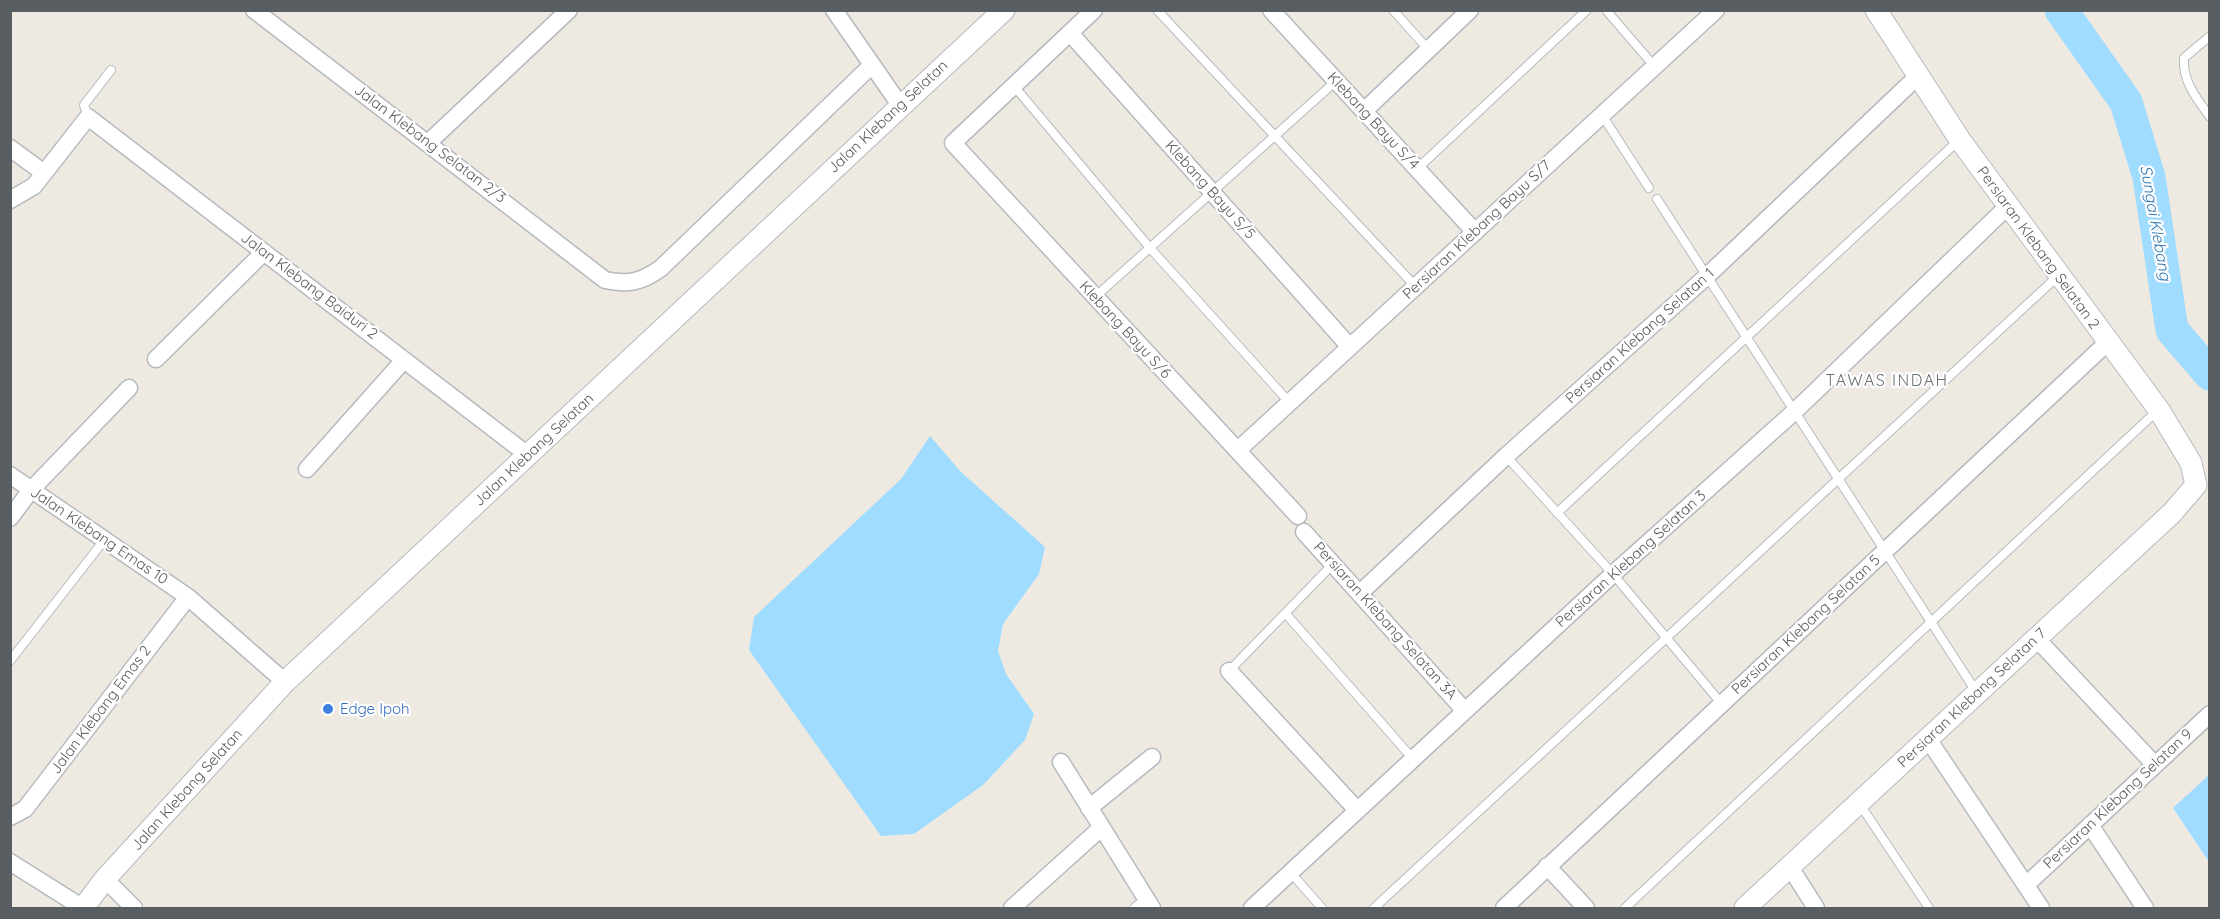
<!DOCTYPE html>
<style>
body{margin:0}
#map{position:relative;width:2220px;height:919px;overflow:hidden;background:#eeeae1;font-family:Quicksand,sans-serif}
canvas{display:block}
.frame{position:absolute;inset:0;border:12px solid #595e63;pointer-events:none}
</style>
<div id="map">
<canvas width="2220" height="919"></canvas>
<div class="frame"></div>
</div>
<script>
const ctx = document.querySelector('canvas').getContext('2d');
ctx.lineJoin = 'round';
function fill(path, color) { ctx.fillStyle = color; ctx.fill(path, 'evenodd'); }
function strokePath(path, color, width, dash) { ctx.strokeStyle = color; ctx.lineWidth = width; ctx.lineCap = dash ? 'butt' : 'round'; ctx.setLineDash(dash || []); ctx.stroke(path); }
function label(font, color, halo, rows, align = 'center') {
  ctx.font = font + ' Quicksand,sans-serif'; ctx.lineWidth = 4.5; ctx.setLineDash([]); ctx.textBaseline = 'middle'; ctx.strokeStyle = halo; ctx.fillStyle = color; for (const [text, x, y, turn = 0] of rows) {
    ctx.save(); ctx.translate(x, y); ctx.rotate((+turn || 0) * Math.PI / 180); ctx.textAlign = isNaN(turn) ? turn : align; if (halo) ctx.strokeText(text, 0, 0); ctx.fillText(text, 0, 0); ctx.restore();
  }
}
fill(new Path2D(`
 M930 436 961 472 1045 547 1039 574 1003 624 998 651 1006 674 1034 714 1025 740 983 785 914 834 881 836 749 650 754 617 901 479Z
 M2209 775V862L2173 808Z`), '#a0dcff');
strokePath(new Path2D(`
 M2061 10 2126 102 2149 177 2172 330 2210 374`), '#a0dcff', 33);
const service = new Path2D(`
 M1157 10 1416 287
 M1393 10 1427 48
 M1606 10 1655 67
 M2210 36 2184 58C2182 81 2197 99 2210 117
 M1014 86 1150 248 1290 403
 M1602 115 1649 188
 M88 117 84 105 111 70
 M1417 169 1587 10
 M1657 199 1977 693
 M1095 297 1336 81
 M1506 456 1613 574 1721 703
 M1557 513 1959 140
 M1286 614 1413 759
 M10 661 105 539
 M1229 671 1333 564
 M1859 803 1929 908
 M1290 872 1322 908
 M1134 908 1146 898
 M1374 908 2058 276
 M1625 908 2158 410`);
const minor = new Path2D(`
 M254 10 605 280C628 285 642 282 661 268L872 65
 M834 10 900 105
 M1094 10 953 143 1298 516
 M1271 10 1475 232
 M1070 33 1350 347
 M1364 111 1470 10
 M429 142 569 10
 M10 148 44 173
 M10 200 34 186 88 117 529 456
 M156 359 264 252
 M1238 450 1716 10
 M307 469 404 360
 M10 475 188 597 285 682
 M10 518 31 490 129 388
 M1304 532 1465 711
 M1360 593 1506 456 1707 276 1918 76
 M2036 638 2155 765
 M1229 671 1356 809
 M1928 739 2041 908
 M1061 762 1152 908
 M1089 808 1152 757
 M10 817 25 809 188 597
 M2090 825 2145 908
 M10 862 83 908
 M1547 866 1586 908
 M1790 867 1816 908
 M105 879 134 908
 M2026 885 2210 714
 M1012 908 1101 828
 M1252 908 1613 574 1795 411 2007 207
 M1504 908 2108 342`);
const tertiary = new Path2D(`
 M83 908 105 879 285 682 1004 10
 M1745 908 2172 513 2196 485 2191 463 2159 410 1960 140 1876 10`);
strokePath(service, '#b6babf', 10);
strokePath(minor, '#b6babf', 19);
strokePath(tertiary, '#b6babf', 23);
strokePath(service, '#fff', 8);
strokePath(minor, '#fff', 16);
strokePath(tertiary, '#fff', 21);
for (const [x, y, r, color] of [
 [328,709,6,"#3f7fe0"]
]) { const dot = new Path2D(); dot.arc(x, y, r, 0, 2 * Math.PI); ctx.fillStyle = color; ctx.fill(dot); strokePath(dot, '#fff', 2); }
label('15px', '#595e63', '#fff', [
 ["Jalan Klebang Selatan",888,117,-43],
 ["Klebang Bayu S/4",1373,121,47],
 ["Jalan Klebang Selatan 2/3",430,144,37],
 ["Klebang Bayu S/5",1210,190,48],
 ["Persiaran Klebang Bayu S/7",1477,230,-43],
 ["Persiaran Klebang Selatan 2",2038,248,54],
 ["Jalan Klebang Baiduri 2",309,286,37],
 ["Klebang Bayu S/6",1125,330,47],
 ["Persiaran Klebang Selatan 1",1640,336,-42],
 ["Jalan Klebang Selatan",534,450,-43],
 ["Jalan Klebang Emas 10",99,536,34],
 ["Persiaran Klebang Selatan 3",1631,559,-42],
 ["Persiaran Klebang Selatan 3A",1385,621,48],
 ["Persiaran Klebang Selatan 5",1806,625,-43],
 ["Persiaran Klebang Selatan 7",1972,698,-43],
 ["Jalan Klebang Emas 2",101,710,-53],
 ["Jalan Klebang Selatan",187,790,-48],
 ["Persiaran Klebang Selatan 9",2118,799,-43]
]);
label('15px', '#366cbe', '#fff', [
 ["Edge Ipoh",340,709]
], 'left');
label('italic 16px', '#3178b1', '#fff', [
 ["Sungai Klebang",2155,223,80]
]);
ctx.letterSpacing = '1.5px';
label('16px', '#6a7175', '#fff', [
 ["TAWAS INDAH",1887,381]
]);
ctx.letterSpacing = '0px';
</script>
